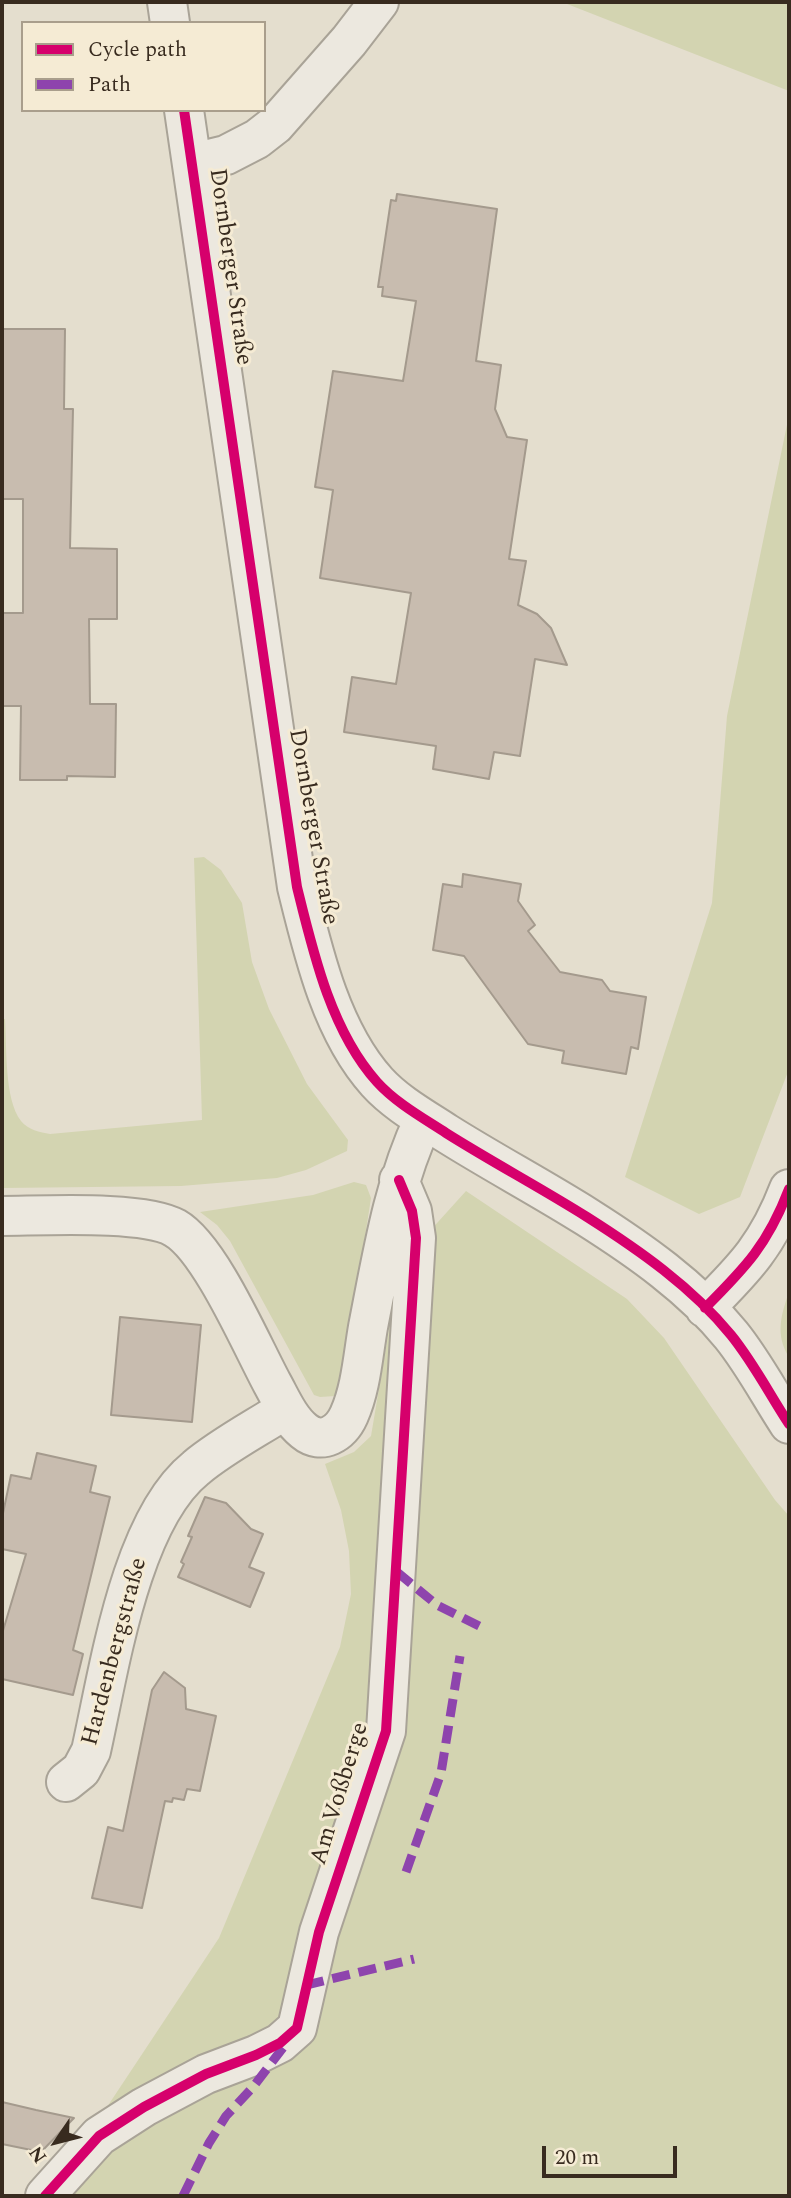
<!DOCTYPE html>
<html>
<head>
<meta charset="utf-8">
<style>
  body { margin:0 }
  #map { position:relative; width:791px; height:2198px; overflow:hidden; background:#e4dece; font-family:Spectral,serif }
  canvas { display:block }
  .frame { position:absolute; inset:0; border:4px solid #382b1f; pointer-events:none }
  .legend { position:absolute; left:21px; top:21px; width:245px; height:91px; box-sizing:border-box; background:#f5ebd4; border:2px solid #a99e8c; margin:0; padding:9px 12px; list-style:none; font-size:21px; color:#382b1f }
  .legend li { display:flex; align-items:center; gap:14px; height:35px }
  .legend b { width:35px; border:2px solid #a99e8c }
  .north { position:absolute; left:21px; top:2107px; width:70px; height:70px; -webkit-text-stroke:5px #f5ebd4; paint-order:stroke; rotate:235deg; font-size:19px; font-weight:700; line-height:28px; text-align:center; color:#382b1f }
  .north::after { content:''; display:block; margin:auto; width:24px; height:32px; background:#382b1f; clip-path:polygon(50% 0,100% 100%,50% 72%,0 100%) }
  .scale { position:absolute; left:542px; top:2146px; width:135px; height:32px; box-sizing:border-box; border:4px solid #382b1f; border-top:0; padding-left:9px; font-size:21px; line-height:24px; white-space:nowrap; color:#382b1f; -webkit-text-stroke:5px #f5ebd4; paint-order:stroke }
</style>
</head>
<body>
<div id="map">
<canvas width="791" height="2198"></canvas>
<div class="frame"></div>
<ul class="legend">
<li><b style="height:9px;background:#d6006c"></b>Cycle path</li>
<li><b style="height:9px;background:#8e44ad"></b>Path</li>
</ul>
<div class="north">N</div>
<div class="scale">20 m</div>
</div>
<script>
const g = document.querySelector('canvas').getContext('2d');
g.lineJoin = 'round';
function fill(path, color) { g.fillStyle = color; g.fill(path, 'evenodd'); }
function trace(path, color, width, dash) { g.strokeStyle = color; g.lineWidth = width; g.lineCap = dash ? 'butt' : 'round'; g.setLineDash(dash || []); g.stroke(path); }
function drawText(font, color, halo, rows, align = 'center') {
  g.font = font + ' Spectral,serif'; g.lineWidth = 6; g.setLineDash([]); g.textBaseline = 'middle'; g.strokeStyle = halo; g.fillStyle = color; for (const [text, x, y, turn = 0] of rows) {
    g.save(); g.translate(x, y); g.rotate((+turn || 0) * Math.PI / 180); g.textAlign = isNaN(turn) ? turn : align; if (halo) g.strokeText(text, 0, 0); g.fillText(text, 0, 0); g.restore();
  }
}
const green = new Path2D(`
  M 562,2 L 789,2 L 789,91 Z
  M 789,415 L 789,1069 L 740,1197 L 699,1214 L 625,1177 L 712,903 L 727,716 Z
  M 204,857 L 221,870 L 242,903 L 252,962 L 269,1009 L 307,1084 L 348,1140 L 347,1151 L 306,1170 L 277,1178 L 181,1186 L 2,1188 L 2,1019 L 5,1019 C 7,1047 4,1099 21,1121 C 28,1130 40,1132 50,1134 L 202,1120 L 194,858 Z
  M 354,1182 L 366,1185 L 371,1198 L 342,1387 L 335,1396 L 320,1397 L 314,1395 L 230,1241 L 217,1225 L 200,1212 L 313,1195 Z
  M 466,1191 L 627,1299 L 664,1338 L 775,1500 L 789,1516 L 789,2196 L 50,2196 L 54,2187 L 219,1938 L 340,1647 L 351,1594 L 349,1551 L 341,1510 L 325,1464 L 354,1452 L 371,1436 L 400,1264 Z
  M 789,1292 L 789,1357 C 775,1335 781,1315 789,1292 Z`);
const building = new Path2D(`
  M 397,194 L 497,209 L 476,361 L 501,365 L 495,409 L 507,437 L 527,440 L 509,559 L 526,561 L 518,605 L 537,614 L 551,628 L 567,665 L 535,659 L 520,756 L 494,752 L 489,779 L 433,769 L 436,746 L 344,732 L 352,677 L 396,684 L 411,593 L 320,578 L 333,490 L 315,487 L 333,371 L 403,381 L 416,301 L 382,296 L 383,287 L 378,287 L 391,200 L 396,201 Z
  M 2,329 L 65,329 L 64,409 L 73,409 L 70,548 L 117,549 L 117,619 L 89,619 L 90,704 L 116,704 L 115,777 L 67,776 L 67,780 L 20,780 L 21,706 L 2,706 L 2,613 L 23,613 L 23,499 L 2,499 Z
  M 463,874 L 521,884 L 518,901 L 535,925 L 528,931 L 560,972 L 602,980 L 610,991 L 646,997 L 638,1049 L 631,1047 L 626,1074 L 562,1063 L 564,1051 L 528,1044 L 464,956 L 433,950 L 443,884 L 462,887 Z
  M 120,1317 L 201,1325 L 192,1422 L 111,1415 Z
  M 37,1453 L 96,1466 L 90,1492 L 110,1497 L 73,1650 L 83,1654 L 73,1695 L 2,1679 L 2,1634 L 26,1554 L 2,1549 L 2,1518 L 11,1475 L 31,1479 Z
  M 205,1497 L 226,1503 L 251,1529 L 263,1534 L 249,1567 L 264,1573 L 250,1607 L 178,1577 L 184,1564 L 181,1562 L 192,1537 L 188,1536 Z
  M 164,1672 L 185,1688 L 186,1709 L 216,1716 L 200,1791 L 187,1789 L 184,1800 L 173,1798 L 172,1802 L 165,1801 L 142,1908 L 92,1898 L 108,1827 L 123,1831 L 152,1690 Z
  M 2,2102 L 36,2110 L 74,2118 L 41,2152 L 2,2144 Z`);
const minor = new Path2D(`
  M 167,2 L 170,23
  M 184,110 L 297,887 C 313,952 331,1031 377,1082 C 396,1103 423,1118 446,1133 C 492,1162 541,1188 587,1217 C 639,1250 692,1287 731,1335 C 753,1362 770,1395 789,1424
  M 193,163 L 226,155 L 257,139 L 275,125 L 349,41 L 379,2
  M 2,1216 C 41,1216 144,1210 175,1228 C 210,1248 251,1344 272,1383 C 281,1399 289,1419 304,1431 C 322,1446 341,1433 349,1415 C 361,1388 363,1356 368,1327 C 382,1256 393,1184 424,1119
  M 705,1308 C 746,1267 768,1244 789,1189
  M 66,1782 L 81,1770 L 91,1751 C 109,1671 130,1521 196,1468 C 222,1446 257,1428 286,1409
  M 45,2196 L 99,2136 L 144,2107 L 206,2074 L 256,2055 L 280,2043 L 297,2028 L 319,1932 L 386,1731 L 416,1238 L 412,1211 L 399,1180`);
const quiet = new Path2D(`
  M 397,1572 L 437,1605 L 483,1628
  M 406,1872 L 441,1773 L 460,1656
  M 306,1985 L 414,1959
  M 183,2196 L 209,2143 L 226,2116 L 253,2087 L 285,2045`);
const cycleway = new Path2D(`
  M 184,110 L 297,887 C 313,952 331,1031 377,1082 C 396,1103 423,1118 446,1133 C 492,1162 541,1188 587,1217 C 639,1250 692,1287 731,1335 C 753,1362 770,1395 789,1424
  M 705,1308 C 746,1267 768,1244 789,1189
  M 45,2196 L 99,2136 L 144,2107 L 206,2074 L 256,2055 L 280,2043 L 297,2028 L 319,1932 L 386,1731 L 416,1238 L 412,1211 L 399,1180`);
const streetNames = [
  ["Dornberger Straße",229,267,82],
  ["Dornberger Straße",312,827,80],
  ["Hardenbergstraße",116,1652,-75],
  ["Am Voßberge",341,1794,-73]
];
fill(green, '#d3d4b1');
fill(building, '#c8bcaf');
trace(building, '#a49a8d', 2);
trace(minor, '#a9a397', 42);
trace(minor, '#ece8df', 38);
trace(quiet, '#8e44ad', 9, [18, 9]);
trace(cycleway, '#d6006c', 10);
drawText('24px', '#382b1f', '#f5ebd4', streetNames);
</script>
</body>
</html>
